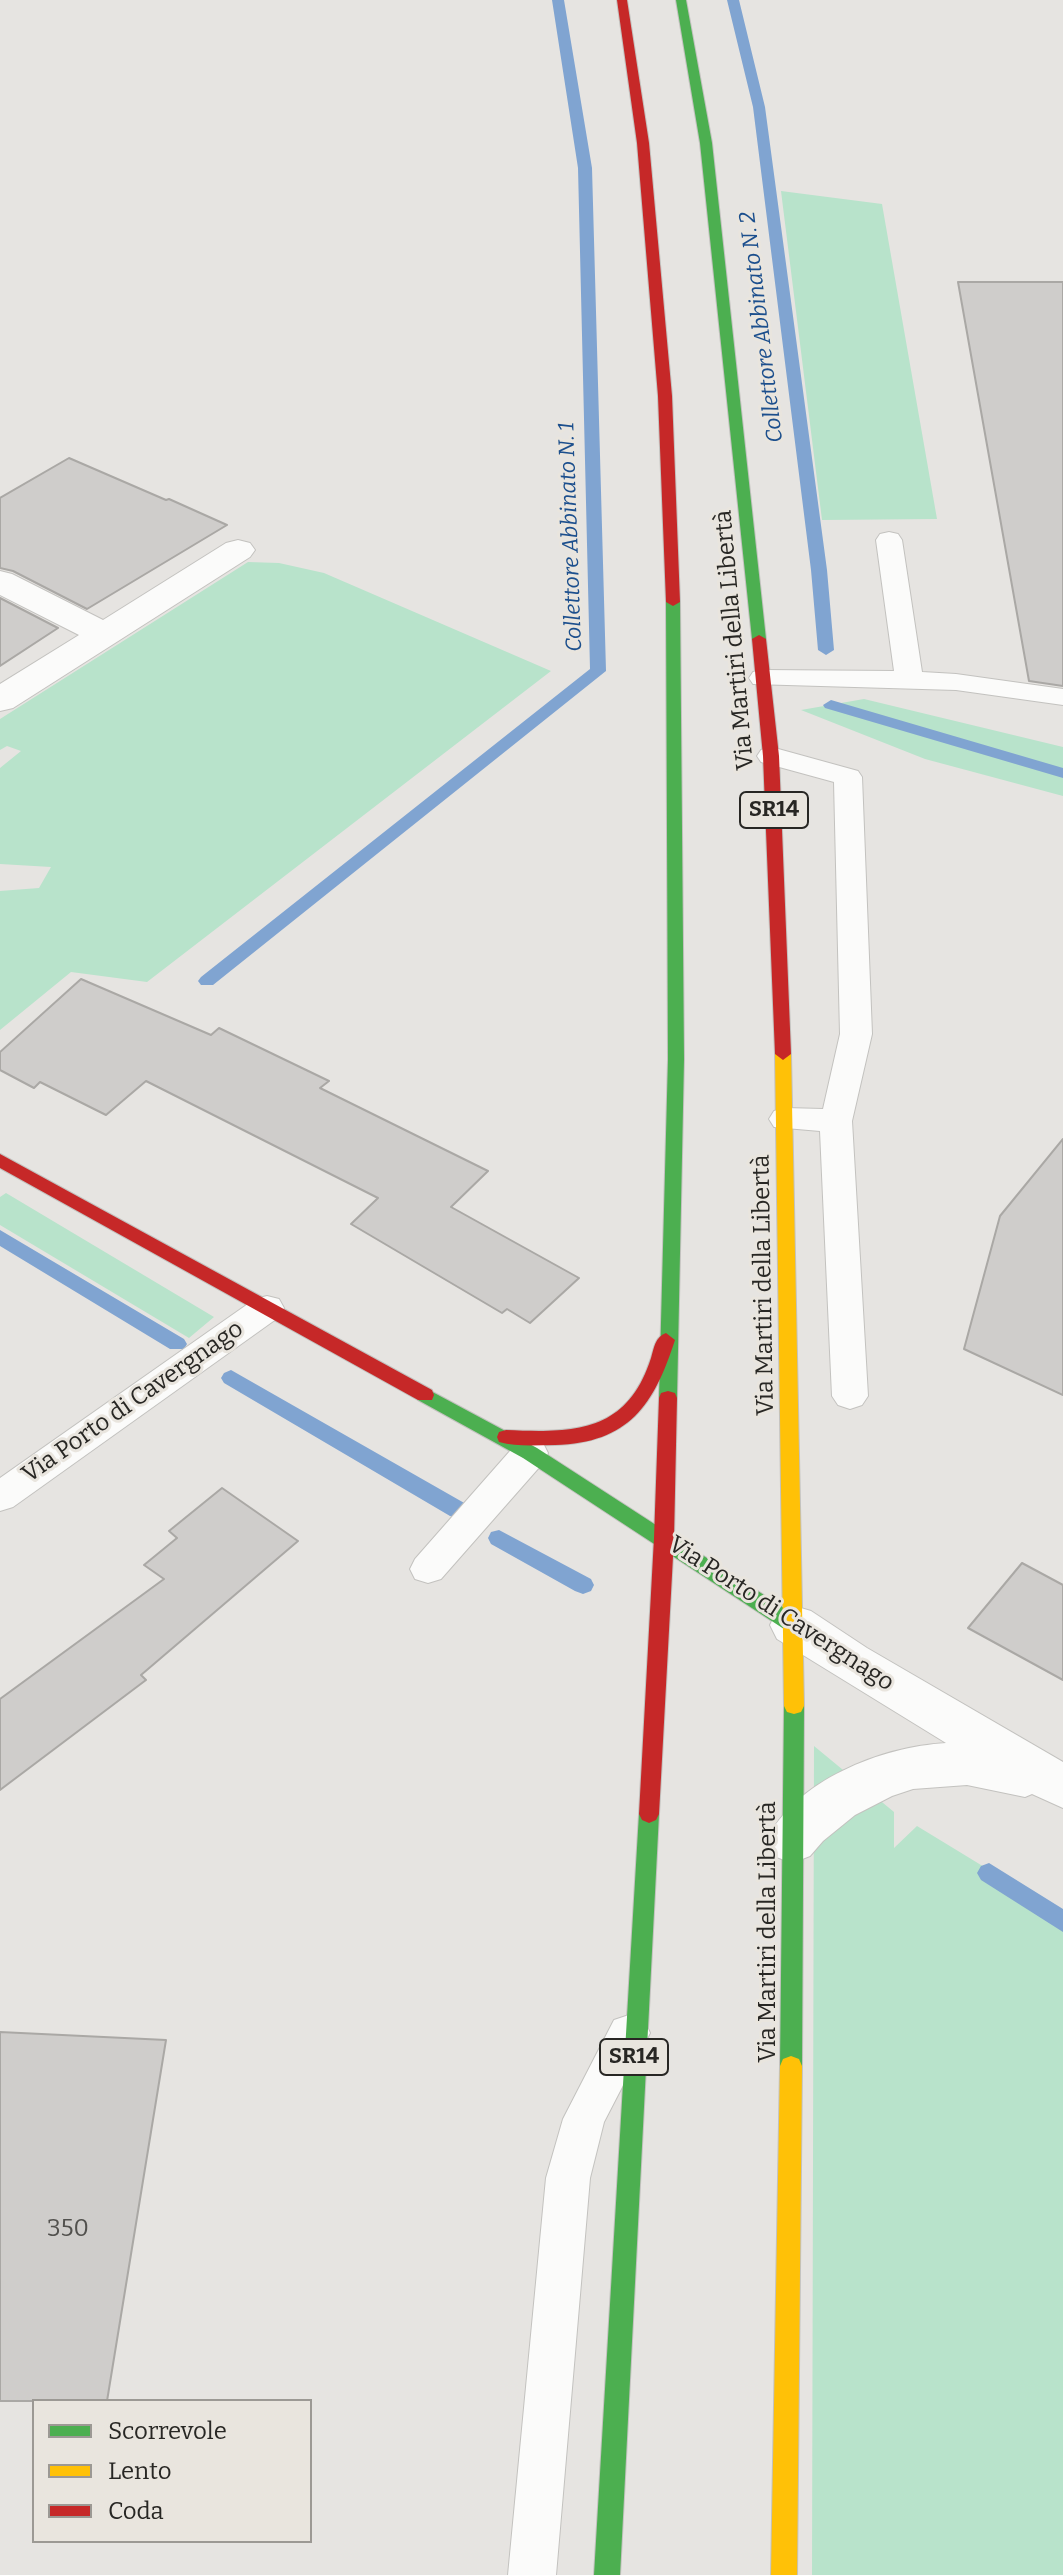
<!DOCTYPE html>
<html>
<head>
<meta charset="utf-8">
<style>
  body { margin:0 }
  #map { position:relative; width:1063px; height:2575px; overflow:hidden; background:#e6e4e1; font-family:Bitter,serif }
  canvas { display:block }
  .legend { position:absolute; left:32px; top:2399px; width:280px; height:144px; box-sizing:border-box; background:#e9e5de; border:2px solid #9c9994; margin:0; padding:10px 14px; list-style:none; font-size:24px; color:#282724 }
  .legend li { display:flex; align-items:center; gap:16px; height:40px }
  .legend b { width:40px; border:2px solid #9c9994 }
</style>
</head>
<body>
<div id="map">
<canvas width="1063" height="2575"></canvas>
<ul class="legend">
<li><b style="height:10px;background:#4caf50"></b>Scorrevole</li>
<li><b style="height:10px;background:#ffc107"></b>Lento</li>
<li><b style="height:10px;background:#c62828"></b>Coda</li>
</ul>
</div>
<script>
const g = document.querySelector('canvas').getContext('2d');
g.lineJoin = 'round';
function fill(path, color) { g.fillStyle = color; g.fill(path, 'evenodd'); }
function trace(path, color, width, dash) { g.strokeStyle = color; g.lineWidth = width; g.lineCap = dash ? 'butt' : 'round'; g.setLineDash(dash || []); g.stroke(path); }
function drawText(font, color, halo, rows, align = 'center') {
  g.font = font + ' Bitter,serif'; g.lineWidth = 6; g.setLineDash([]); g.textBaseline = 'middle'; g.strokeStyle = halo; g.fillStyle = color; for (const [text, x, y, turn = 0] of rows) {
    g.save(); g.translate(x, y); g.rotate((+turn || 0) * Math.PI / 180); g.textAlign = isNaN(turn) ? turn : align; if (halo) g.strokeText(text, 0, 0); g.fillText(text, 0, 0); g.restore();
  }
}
const green = new Path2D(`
  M 781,191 L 882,204 L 937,519 L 822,520 Z
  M 248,562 L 279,563 L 324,573 L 551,671 L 147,982 L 71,972 L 0,1030 L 0,891 L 39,888 L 51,867 L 0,864 L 0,768 L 21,751 L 7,746 L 0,750 L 0,719 Z
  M 864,699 L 1063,747 L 1063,796 L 925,759 L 801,710 Z
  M 6,1193 L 214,1317 L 189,1338 L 0,1225 L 0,1197 Z
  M 814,1746 L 894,1812 L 894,1848 L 917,1826 L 1063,1915 L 1063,2575 L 812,2575 Z`);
const stream = new Path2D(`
  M 552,0 L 564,0 L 592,168 L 606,671 L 213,985 L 201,985 L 198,981 L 201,977 L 590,669 L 578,168 Z
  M 727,0 L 739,0 L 765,107 L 827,570 L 834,650 L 826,655 L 818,650 L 811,570 L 753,107 Z
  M 831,700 L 1063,768 L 1063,778 L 825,708 L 823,705 Z
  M 0,1230 L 184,1339 L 187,1344 L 184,1349 L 170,1349 L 0,1246 Z
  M 231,1370 L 466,1504 L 469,1510 L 466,1516 L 458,1518 L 450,1516 L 224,1383 L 221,1378 L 224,1373 Z
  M 499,1530 L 591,1579 L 594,1585 L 591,1591 L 583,1594 L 575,1591 L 491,1544 L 488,1538 L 491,1532 Z
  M 989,1863 L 1063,1909 L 1063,1932 L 981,1880 L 977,1873 L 981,1866 Z`);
const building = new Path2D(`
  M 958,282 L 1063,282 L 1063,686 L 1029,681 Z
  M 69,458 L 166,500 L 169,499 L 227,525 L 87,609 L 13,571 L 0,568 L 0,498 Z
  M 0,598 L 58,628 L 0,666 Z
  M 81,979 L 211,1035 L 219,1028 L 329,1081 L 320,1088 L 488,1171 L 451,1207 L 579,1278 L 530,1323 L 507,1309 L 502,1313 L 351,1224 L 378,1198 L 146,1081 L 106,1115 L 40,1082 L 34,1088 L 0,1070 L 0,1052 Z
  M 1063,1139 L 1063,1395 L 964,1349 L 1000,1216 Z
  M 222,1488 L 298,1541 L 141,1675 L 146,1680 L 0,1790 L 0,1699 L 164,1579 L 144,1565 L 177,1538 L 169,1531 Z
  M 1022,1563 L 1063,1585 L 1063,1680 L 968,1628 Z
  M 0,2032 L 166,2040 L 107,2401 L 0,2401 Z`);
const lane = new Path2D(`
  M 889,532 L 898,534 L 902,540 L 922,672 L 956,674 L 1063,689 L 1063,705 L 956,690 L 753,684 L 749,678 L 753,672 L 763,670 L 894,671 L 876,540 L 880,534 Z
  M 771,747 L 858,771 L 862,777 L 872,1034 L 852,1121 L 868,1396 L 862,1405 L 850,1409 L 838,1405 L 832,1396 L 820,1131 L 774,1127 L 769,1119 L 774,1111 L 785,1108 L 823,1109 L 840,1034 L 834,782 L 761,762 L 757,756 L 761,750 Z
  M 267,1296 L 279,1299 L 284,1308 L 279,1317 L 13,1507 L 0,1511 L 0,1478 L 255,1299 Z
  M 530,1440 L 543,1443 L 548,1453 L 543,1463 L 441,1579 L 428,1583 L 415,1579 L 410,1569 L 415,1559 L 517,1443 Z
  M 629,2015 L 644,2020 L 650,2033 L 604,2122 L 590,2178 L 556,2575 L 508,2575 L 546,2178 L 563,2119 L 614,2020 Z`);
const street = new Path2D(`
  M 238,540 L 250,543 L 255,550 L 250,557 L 13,708 L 0,711 L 0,684 L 79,635 L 0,595 L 0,571 L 12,574 L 103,620 L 226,543 Z
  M 794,1606 L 811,1611 L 867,1648 L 1063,1762 L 1063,1808 L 1032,1794 L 1025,1797 L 967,1785 L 913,1789 L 892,1796 L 855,1815 L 823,1841 L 810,1856 L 792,1863 L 774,1856 L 766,1841 C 796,1780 881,1747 946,1743 L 777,1639 L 770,1625 L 777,1611 Z`);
const fast = new Path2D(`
  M 676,0 L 686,0 L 712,143 L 766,639 L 759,643 L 752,639 L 700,143 Z
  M 673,598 L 680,602 L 684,1059 L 677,1398 L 675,1403 L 661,1403 L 659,1398 L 668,1059 L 666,602 Z
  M 425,1388 L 537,1448 L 801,1619 L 804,1625 L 801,1631 L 794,1633 L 787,1631 L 523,1458 L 418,1400 L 416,1395 L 418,1390 Z
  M 794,1698 L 801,1700 L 804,1706 L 802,2066 L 799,2073 L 791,2076 L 783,2073 L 780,2066 L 784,1706 L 787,1700 Z
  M 649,1805 L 656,1808 L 659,1814 L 620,2575 L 594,2575 L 639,1814 L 642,1808 Z`);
const slow = new Path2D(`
  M 783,1048 L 791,1054 L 804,1706 L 801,1712 L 794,1714 L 787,1712 L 784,1706 L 775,1054 Z
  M 791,2056 L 799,2059 L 802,2066 L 797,2575 L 771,2575 L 780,2066 L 783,2059 Z`);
const jam = new Path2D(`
  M 617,0 L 627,0 L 649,143 L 672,396 L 680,602 L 673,606 L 666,602 L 658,396 L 637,143 Z
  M 759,635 L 766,639 L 779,756 L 791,1054 L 783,1060 L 775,1054 L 763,756 L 752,639 Z
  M 0,1154 L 432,1390 L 434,1395 L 432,1400 L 418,1400 L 0,1168 Z
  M 666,1333 L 675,1340 C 654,1405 629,1443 555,1445 C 537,1445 517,1447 499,1442 L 497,1437 L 499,1432 L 506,1430 C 574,1433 627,1433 651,1358 C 654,1348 655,1337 666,1333 Z
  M 668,1391 L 675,1393 L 677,1398 L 674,1538 L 659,1814 L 656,1820 L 649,1823 L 642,1820 L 639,1814 L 654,1538 L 659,1398 L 661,1393 Z`);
const farWaternames = [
  ["Collettore Abbinato N. 2",762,327,-97],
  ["Collettore Abbinato N. 1",571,537,-92]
];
const shields = [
  [774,810,68],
  [634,2057,68]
];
const shieldNames = [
  ["SR14",774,810],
  ["SR14",634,2057]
];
const streetNames = [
  ["Via Martiri della Libertà",735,640,-95],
  ["Via Martiri della Libertà",764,1285,-91],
  ["Via Porto di Cavergnago",133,1402,-35],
  ["Via Porto di Cavergnago",781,1614,33],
  ["Via Martiri della Libertà",768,1932,-90]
];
const nearNumbernames = [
  ["350",68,2229]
];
fill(green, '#b8e3cb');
fill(stream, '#80a4d1');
fill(building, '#cfcdcb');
trace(building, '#aaa8a5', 2);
trace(lane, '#c3c2bf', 2);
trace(street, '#c3c2bf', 2);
trace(fast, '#c3c2bf', 2);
trace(slow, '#c3c2bf', 2);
trace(jam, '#c3c2bf', 2);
fill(lane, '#fbfbfa');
fill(street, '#fbfbfa');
fill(fast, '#4caf50');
fill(slow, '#ffc107');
fill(jam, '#c62828');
drawText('italic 22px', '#1c4f8d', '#e9e5de', farWaternames);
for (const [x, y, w] of shields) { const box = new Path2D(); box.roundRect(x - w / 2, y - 18, w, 36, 6); g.fillStyle = '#e9e5de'; g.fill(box); trace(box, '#282724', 2); }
drawText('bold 22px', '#282724', null, shieldNames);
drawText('24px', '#282724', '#e9e5de', streetNames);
drawText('24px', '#52514e', null, nearNumbernames);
</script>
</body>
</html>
